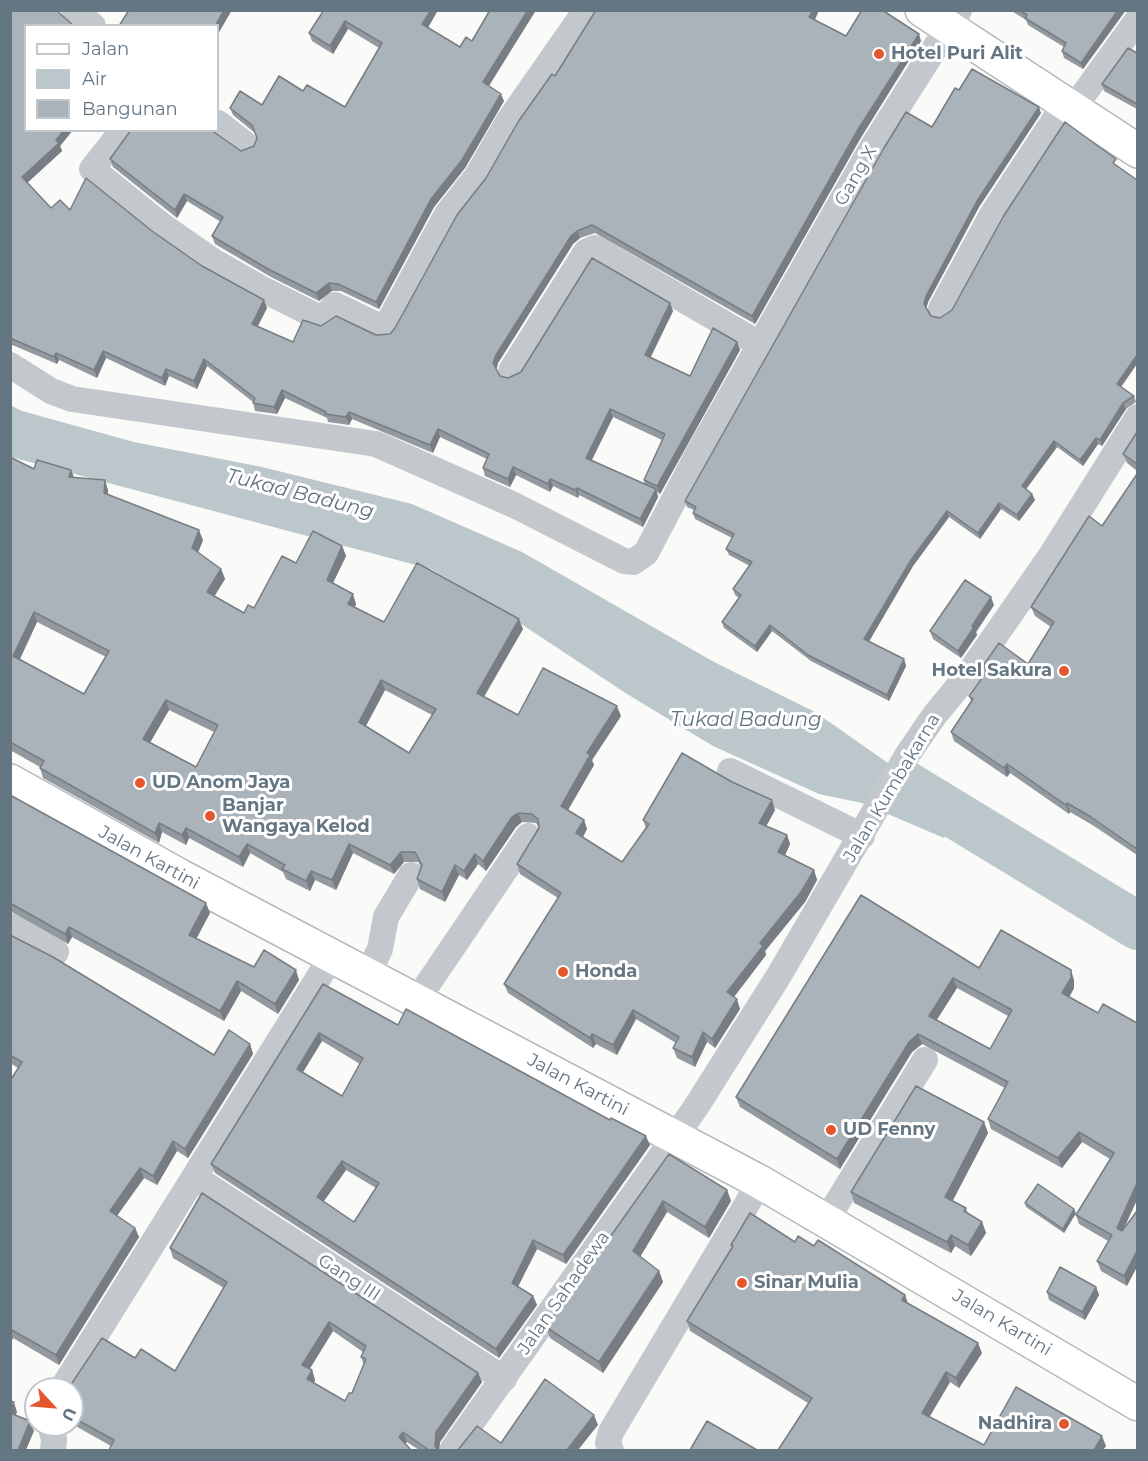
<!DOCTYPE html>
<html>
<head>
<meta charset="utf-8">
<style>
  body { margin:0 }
  #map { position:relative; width:1148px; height:1461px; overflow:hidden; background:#fafaf8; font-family:Montserrat,sans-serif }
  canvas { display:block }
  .frame { position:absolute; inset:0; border:12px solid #657683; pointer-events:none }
  .legend { position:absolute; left:24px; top:24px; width:195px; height:108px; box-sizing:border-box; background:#fff; border:2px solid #c1c8cd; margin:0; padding:8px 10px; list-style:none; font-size:18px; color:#657683 }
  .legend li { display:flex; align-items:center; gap:12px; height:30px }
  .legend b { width:30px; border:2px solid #c1c8cd }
  .north { position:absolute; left:24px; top:1377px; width:60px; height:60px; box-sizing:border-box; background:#fff; border:2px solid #c1c8cd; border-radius:50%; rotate:116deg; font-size:16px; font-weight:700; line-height:24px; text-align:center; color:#657683 }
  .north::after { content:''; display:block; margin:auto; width:21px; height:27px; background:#e4572e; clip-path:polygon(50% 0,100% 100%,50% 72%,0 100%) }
</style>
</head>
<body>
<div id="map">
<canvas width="1148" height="1461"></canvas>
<div class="frame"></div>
<ul class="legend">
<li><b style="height:8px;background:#fff"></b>Jalan</li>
<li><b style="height:16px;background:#bbc7cb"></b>Air</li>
<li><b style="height:16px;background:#aab3b9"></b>Bangunan</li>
</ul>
<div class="north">U</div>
</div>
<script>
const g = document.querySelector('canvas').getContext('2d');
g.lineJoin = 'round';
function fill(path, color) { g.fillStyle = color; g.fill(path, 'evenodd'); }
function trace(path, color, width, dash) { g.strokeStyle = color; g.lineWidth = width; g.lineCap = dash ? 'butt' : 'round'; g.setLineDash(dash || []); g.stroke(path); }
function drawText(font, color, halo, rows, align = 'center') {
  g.font = font + ' Montserrat,sans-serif'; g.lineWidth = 6; g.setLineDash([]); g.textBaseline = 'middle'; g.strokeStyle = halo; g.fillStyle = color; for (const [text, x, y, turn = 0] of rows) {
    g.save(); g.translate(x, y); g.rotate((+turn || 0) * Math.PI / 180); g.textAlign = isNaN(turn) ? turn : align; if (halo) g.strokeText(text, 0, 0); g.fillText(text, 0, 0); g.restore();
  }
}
const water = new Path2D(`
  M 10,405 L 22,411 L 134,442 L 262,467 L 412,504 L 522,552 L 714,662 L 815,712 L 888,763 L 967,806 L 944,838 L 862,803 L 819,794 L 713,746 L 627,694 L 491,604 L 431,569 L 11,457 Z`);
const river = new Path2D(`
  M 903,783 L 1138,926`);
const minor = new Path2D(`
  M 74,10 L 93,26
  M 1073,109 L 1138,19
  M 218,123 L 245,144
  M 123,130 L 92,169 L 164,227 L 213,261 L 264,290 L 322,319 L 335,305 L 385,329 L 447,214 L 477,176 L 508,122 L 586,10
  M 941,309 L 992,215 L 1065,104
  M 10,365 L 51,391 L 72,399 L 376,444 L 514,505 L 624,561 L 633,562 L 646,553 L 699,452 L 873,146 L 959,10
  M 511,371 L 586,252 L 595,248 L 761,345
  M 730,771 L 862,836
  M 10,926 L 56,952
  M 368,974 L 380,949 L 386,917 L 411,875
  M 417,1000 L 528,836
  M 194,1177 L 504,1379
  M 827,1219 L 925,1060
  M 62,1389 L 332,956
  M 50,1425 L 54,1439 L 53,1450
  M 452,1450 L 696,1107 L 778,977 L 908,754 L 934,716 L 970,672 L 1052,554 L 1138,417
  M 611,1450 L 608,1443 L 611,1432 L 760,1182`);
const major = new Path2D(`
  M 10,781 L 180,876 L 760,1182 L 1138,1404`);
const highway = new Path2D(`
  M 922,10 L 1138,151`);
const wall = new Path2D(`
  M 10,10 L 26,130 L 73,130 L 60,146 L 62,151 L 27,183 L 51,208 L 70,210 L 152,231 L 202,266 L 267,308 L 258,326 L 293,342 L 321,326 L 376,335 L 390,334 L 395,328 L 486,178 L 555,76 L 819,10 L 815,20 L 846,36 L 921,41 L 860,139 L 755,324 L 595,233 L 580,238 L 573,244 L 498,363 L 496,369 L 500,376 L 508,378 L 670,303 L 673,311 L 651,357 L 690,376 L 737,342 L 740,350 L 660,494 L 657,492 L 658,497 L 643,527 L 579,495 L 578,498 L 553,486 L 550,492 L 516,475 L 510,487 L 485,476 L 483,468 L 487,459 L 440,437 L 433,453 L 352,419 L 349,425 L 328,422 L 327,418 L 285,398 L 277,414 L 255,411 L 253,402 L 207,366 L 197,389 L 169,376 L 165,386 L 106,358 L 97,378 L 59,360 L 57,364 L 10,344 ZM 613,417 L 662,440 L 644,480 L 645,485 L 592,460 Z
  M 324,10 L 438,10 L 428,28 L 460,47 L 472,41 L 490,10 L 536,10 L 489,86 L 504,101 L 465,168 L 434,207 L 379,309 L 341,291 L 332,291 L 319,301 L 271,277 L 215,244 L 212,236 L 221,222 L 187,201 L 177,218 L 113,167 L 110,159 L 241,151 L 254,146 L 257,138 L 255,133 L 233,115 L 230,108 L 262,105 L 303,91 L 345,107 L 379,48 L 348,29 L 333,54 L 312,41 L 309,33 Z
  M 1010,10 L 1126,10 L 1083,69 L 1064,58 L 1062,51 L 1064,47 L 1028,25 L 1026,20 Z
  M 1137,53 L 1137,109 L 1104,91 L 1102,84 Z
  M 959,90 L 1041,113 L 979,207 L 928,302 L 926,308 L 931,316 L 940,318 L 952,310 L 1118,165 L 1121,387 L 1134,396 L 1136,402 L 1126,409 L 1102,446 L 1098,444 L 1083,466 L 1057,447 L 1026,489 L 1032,494 L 1035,500 L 1019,521 L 1001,509 L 980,539 L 949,517 L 913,566 L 869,641 L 904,659 L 906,666 L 889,701 L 811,661 L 772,631 L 757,652 L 724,628 L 722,622 L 739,598 L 735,595 L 733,589 L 750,566 L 729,555 L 726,549 L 732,538 L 695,519 L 693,513 L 694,510 L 687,507 L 685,501 L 932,127 Z
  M 1137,432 L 1137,471 L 1127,463 L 1123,454 Z
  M 10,457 L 34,469 L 71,470 L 74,478 L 108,490 L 108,495 L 203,540 L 198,552 L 221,569 L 225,579 L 214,596 L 244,613 L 254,608 L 296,563 L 342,546 L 346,556 L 333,583 L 356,604 L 355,607 L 384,622 L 523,629 L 484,697 L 518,715 L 621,716 L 592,760 L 594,765 L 568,810 L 584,820 L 587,829 L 583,837 L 622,862 L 646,828 L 643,820 L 775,810 L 766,826 L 787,835 L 790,844 L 785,855 L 814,870 L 817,880 L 805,902 L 765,951 L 766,955 L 734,997 L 740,1009 L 715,1048 L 707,1042 L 695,1067 L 677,1058 L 673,1048 L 676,1043 L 636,1019 L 617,1055 L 596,1044 L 593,1048 L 508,993 L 504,984 L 558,898 L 520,874 L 517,864 L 539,828 L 536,823 L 522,822 L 516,827 L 486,871 L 478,864 L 467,880 L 459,875 L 445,902 L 420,889 L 417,879 L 421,867 L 418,862 L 404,862 L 394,874 L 353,853 L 336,890 L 315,880 L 310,891 L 286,879 L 283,872 L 250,853 L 243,867 L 189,838 L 186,845 L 162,832 L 159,843 L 43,778 L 40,768 L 40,767 L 10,750 ZM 37,622 L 106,657 L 84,694 L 20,659 ZM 385,690 L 432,715 L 409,753 L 366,726 ZM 169,710 L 214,732 L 196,767 L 150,742 Z
  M 1137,474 L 1137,855 L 1094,826 L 1070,812 L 1069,814 L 1010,773 L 1007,777 L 954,741 L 951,732 L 971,701 L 969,696 L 985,673 L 983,666 L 1028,664 L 1051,627 L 1035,616 L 1031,607 L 1102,526 Z
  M 994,605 L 976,632 L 977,635 L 961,658 L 933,639 L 930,631 Z
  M 10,795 L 210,913 L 196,939 L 254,967 L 299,980 L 278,1014 L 241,991 L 224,1021 L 72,937 L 68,944 L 10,911 Z
  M 861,895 L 979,968 L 1074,980 L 1074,988 L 1069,997 L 1098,1013 L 1125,1226 L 1127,1286 L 1101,1271 L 1097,1261 L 1108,1241 L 1079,1224 L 1076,1215 L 1110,1159 L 1082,1142 L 1062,1168 L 991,1129 L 988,1119 L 1005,1088 L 922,1044 L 912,1052 L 840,1169 L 740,1107 L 736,1097 ZM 957,988 L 1008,1016 L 990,1049 L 936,1020 Z
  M 10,935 L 214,1055 L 250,1044 L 253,1054 L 188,1158 L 177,1151 L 157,1185 L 144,1178 L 117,1216 L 135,1228 L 139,1237 L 59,1365 L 13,1338 L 10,1344 L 10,1081 L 18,1068 L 10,1063 Z
  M 323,984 L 398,1025 L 650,1145 L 566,1264 L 537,1249 L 518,1287 L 533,1296 L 537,1305 L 499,1358 L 215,1173 L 211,1164 ZM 322,1041 L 360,1064 L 342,1096 L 303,1072 ZM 346,1170 L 376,1188 L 354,1222 L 324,1201 Z
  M 984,1122 L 988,1133 L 952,1201 L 966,1208 L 968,1214 L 982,1222 L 986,1233 L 971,1256 L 955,1246 L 951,1253 L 854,1203 L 851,1192 Z
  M 669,1154 L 727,1190 L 731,1201 L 709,1238 L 667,1212 L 640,1257 L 659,1271 L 663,1282 L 603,1373 L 550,1338 L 546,1327 Z
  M 1025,1203 L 1076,1213 L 1064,1233 L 1026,1207 Z
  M 795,1242 L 814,1246 L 905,1295 L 908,1303 L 982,1353 L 959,1388 L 950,1382 L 929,1417 L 984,1445 L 1106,1446 L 1103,1450 L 778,1450 L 808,1403 L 690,1331 L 687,1321 L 732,1248 L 731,1245 Z
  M 170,1248 L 478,1373 L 482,1382 L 440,1442 L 439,1450 L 419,1450 L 407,1442 L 405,1444 L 111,1446 L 72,1424 L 72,1389 L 135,1358 L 175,1371 L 224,1288 L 173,1258 ZM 333,1331 L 363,1352 L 361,1357 L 364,1365 L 352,1393 L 345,1401 L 314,1383 L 315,1380 L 312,1370 L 309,1369 Z
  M 1096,1287 L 1099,1295 L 1085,1320 L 1049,1300 L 1047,1292 Z`);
const shadedWall = new Path2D(`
  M 224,10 L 232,10 L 218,34 L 218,26 L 215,26 Z
  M 431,10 L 438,10 L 425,32 L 422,24 Z
  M 528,10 L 536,10 L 486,90 L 483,82 Z
  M 813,10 L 819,10 L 812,25 L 809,17 Z
  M 1118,10 L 1126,10 L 1083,69 L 1081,63 Z
  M 345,21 L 348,29 L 333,54 L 330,46 Z
  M 919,34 L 921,41 L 860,139 L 755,324 L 752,316 L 857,131 Z
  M 501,94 L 504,101 L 465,168 L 434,207 L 379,309 L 376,302 L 431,199 Z
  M 1039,107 L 1041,113 L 979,207 L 928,302 L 926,310 L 924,304 L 926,296 L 977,201 Z
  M 64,130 L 73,130 L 60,146 L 62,151 L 25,185 L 22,177 Z
  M 184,194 L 187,201 L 177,218 L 175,210 Z
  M 577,231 L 580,238 L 573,244 L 498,363 L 496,371 L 493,363 L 496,355 L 571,236 Z
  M 329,283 L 332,291 L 319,301 L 316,293 Z
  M 264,300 L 267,308 L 255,331 L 252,324 Z
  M 670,303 L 673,311 L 648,362 L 645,355 Z
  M 737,342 L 740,350 L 660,494 L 657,486 Z
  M 103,351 L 106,358 L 97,378 L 94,370 Z
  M 56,353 L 59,360 L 57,364 L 54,357 Z
  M 1137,355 L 1137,364 L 1119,390 L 1117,384 Z
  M 204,359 L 207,366 L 197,389 L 194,381 Z
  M 166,369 L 169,376 L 165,386 L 162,378 Z
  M 282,390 L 285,398 L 277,414 L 274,407 Z
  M 1123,403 L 1126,409 L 1102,446 L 1100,440 Z
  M 610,409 L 613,417 L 589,465 L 586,458 Z
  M 349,412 L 352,419 L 349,425 L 346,417 Z
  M 438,429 L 440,437 L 433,453 L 430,445 Z
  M 1096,438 L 1098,444 L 1083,466 L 1080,460 Z
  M 1054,441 L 1057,447 L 1024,492 L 1022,486 Z
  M 513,467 L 516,475 L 510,487 L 508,479 Z
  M 71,470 L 75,480 L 69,477 Z
  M 550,479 L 553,486 L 550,492 L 548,484 Z
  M 105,480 L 108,490 L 107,503 L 104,493 Z
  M 577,488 L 579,495 L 578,498 L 575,490 Z
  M 656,489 L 658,497 L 643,527 L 640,519 Z
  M 1032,494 L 1035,500 L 1019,521 L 1017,515 Z
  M 999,503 L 1001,509 L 980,539 L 978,533 Z
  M 947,511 L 949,517 L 913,566 L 867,645 L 864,639 L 911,560 Z
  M 199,530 L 203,540 L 196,558 L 192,548 Z
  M 342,546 L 346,556 L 330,589 L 327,580 Z
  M 221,569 L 225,579 L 211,602 L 207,592 Z
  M 353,594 L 356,604 L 351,613 L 348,604 Z
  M 991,597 L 994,605 L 976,632 L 977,635 L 961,658 L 958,651 L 972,626 Z
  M 34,612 L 37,622 L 17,665 L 13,656 Z
  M 519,619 L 523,629 L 480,703 L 477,693 Z
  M 770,625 L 772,631 L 757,652 L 755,646 Z
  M 904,659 L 906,666 L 889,701 L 887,695 Z
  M 381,680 L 385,690 L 363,731 L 359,722 Z
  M 166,700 L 169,710 L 147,748 L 143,739 Z
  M 617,706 L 621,716 L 592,760 L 594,765 L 565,815 L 561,806 L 587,753 Z
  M 1007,764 L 1010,773 L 1007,777 L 1004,768 Z
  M 772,800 L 775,810 L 763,832 L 759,823 Z
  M 1067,803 L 1070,812 L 1069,814 L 1066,805 Z
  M 518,813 L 522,822 L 516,827 L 486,871 L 483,861 L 512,817 Z
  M 584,820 L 587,829 L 580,842 L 576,833 Z
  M 159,823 L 162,832 L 159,843 L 155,833 Z
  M 186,828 L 189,838 L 186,845 L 182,835 Z
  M 787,835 L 790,844 L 782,862 L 778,852 Z
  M 247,844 L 250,853 L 243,867 L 239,857 Z
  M 349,844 L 353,853 L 336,890 L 332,880 Z
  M 401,852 L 404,862 L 394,874 L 390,865 Z
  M 475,854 L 478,864 L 467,880 L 464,871 Z
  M 455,865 L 459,875 L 445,902 L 442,892 Z
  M 814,870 L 817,880 L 805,902 L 765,951 L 766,955 L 730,1002 L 727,992 L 760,943 Z
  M 311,871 L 315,880 L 310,891 L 306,881 Z
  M 206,903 L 210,913 L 193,945 L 189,935 Z
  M 69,927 L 72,937 L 68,944 L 65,934 Z
  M 296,970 L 299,980 L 278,1014 L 275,1004 Z
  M 1071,970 L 1074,980 L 1074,988 L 1066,1003 L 1062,993 Z
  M 953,978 L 957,988 L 933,1026 L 929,1016 Z
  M 237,981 L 241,991 L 224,1021 L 220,1011 Z
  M 737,999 L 740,1009 L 715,1048 L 712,1039 Z
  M 633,1010 L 636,1019 L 617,1055 L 613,1045 Z
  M 703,1032 L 707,1042 L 695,1067 L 692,1057 Z
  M 319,1033 L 322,1041 L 300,1077 L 297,1069 Z
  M 592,1034 L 596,1044 L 593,1048 L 590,1038 Z
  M 918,1034 L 922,1044 L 912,1052 L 840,1169 L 837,1159 L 909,1042 Z
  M 250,1044 L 253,1054 L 188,1158 L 185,1149 Z
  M 984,1122 L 988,1133 L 949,1208 L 945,1197 Z
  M 1079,1132 L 1082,1142 L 1062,1168 L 1058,1158 Z
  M 646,1136 L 650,1145 L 566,1264 L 563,1255 Z
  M 173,1141 L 177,1151 L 157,1185 L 153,1176 Z
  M 342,1161 L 346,1170 L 321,1205 L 317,1197 Z
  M 140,1168 L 144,1178 L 113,1221 L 110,1211 Z
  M 1137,1183 L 1137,1200 L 1120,1237 L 1117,1228 Z
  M 727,1190 L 731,1201 L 709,1238 L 705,1227 Z
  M 663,1201 L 667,1212 L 637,1262 L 633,1251 Z
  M 1074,1209 L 1076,1213 L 1064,1233 L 1063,1229 Z
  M 982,1222 L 986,1233 L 971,1256 L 968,1245 Z
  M 135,1228 L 139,1237 L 59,1365 L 56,1355 Z
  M 951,1235 L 955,1246 L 951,1253 L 947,1242 Z
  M 533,1240 L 537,1249 L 515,1292 L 512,1283 Z
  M 1137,1251 L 1137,1267 L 1127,1286 L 1124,1276 Z
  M 659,1271 L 663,1282 L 603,1373 L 599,1362 Z
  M 1096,1287 L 1099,1295 L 1085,1320 L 1082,1312 Z
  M 905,1295 L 908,1305 L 902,1300 Z
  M 533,1296 L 537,1305 L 499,1358 L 496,1349 Z
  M 329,1322 L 333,1331 L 306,1375 L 302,1365 Z
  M 10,1330 L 13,1338 L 10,1344 Z
  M 978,1343 L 982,1353 L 959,1388 L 956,1378 Z
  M 312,1370 L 315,1380 L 311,1388 L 307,1379 Z
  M 946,1372 L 950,1382 L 926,1423 L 922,1413 Z
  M 478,1373 L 482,1382 L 440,1442 L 439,1450 L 435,1446 L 436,1432 Z
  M 14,1402 L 17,1412 L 13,1422 L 10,1415 L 10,1410 Z
  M 594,1415 L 598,1425 L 578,1450 L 567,1450 Z
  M 30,1421 L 34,1431 L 26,1450 L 18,1450 Z
  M 403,1432 L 407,1442 L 402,1447 L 399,1437 Z
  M 1102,1436 L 1106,1446 L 1103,1450 L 1094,1450 Z`);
const building = new Path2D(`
  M 10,10 L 56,10 L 74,26 L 26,26 L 26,130 L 64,130 L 56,140 L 59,143 L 22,177 L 51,208 L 60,200 L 70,210 L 86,178 L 152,231 L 202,266 L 264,300 L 252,324 L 293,342 L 303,320 L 321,326 L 336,316 L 376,335 L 390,334 L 395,328 L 457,215 L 486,178 L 518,122 L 552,74 L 555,76 L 596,10 L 813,10 L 809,17 L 846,36 L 862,10 L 882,10 L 919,34 L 857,131 L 752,316 L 592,225 L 577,231 L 571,236 L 496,355 L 493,363 L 500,376 L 508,378 L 521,372 L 592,258 L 670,303 L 645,355 L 690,376 L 713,328 L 737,342 L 657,486 L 644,480 L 665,434 L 610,409 L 586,458 L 656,489 L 640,519 L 577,488 L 575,490 L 550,479 L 548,484 L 513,467 L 508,479 L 483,468 L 489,454 L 438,429 L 430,445 L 349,412 L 346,417 L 325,414 L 326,412 L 282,390 L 274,407 L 253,403 L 255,398 L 204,359 L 194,381 L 166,369 L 162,378 L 103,351 L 94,370 L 56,353 L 54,357 L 10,338 Z
  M 129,10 L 224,10 L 215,26 L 119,26 Z
  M 324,10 L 431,10 L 422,24 L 460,47 L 466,37 L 472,41 L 490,10 L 528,10 L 483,82 L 501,94 L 462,160 L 431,199 L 376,302 L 338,284 L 329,283 L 316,293 L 268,269 L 212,236 L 223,217 L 184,194 L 175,210 L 110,159 L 131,130 L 211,130 L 241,151 L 254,146 L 257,138 L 252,125 L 230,108 L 240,91 L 262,105 L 279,76 L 303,91 L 307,85 L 345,107 L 382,43 L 345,21 L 330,46 L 309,33 Z
  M 1019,10 L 1118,10 L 1081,63 L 1062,51 L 1066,43 L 1025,18 L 1027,15 Z
  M 1128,48 L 1137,53 L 1137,104 L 1102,84 Z
  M 972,69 L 1039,107 L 977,201 L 926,296 L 924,304 L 931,316 L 940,318 L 952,310 L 1003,217 L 1065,122 L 1116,159 L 1113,163 L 1137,180 L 1137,355 L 1117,384 L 1134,396 L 1123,403 L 1100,440 L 1096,438 L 1080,460 L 1054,441 L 1022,486 L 1032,494 L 1017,515 L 999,503 L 978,533 L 947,511 L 911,560 L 864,639 L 904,659 L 887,695 L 808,655 L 770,625 L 755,646 L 722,622 L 741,595 L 733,589 L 752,562 L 726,549 L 734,534 L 693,513 L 696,507 L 685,501 L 884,148 L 906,112 L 932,127 L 955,88 L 959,90 Z
  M 1137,432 L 1137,464 L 1123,454 Z
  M 10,457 L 34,469 L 37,460 L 71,470 L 69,477 L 105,480 L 104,493 L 199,530 L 192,548 L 221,569 L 207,592 L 244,613 L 248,605 L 254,608 L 282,556 L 296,563 L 313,531 L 342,546 L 327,580 L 353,594 L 348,604 L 384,622 L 417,563 L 519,619 L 477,693 L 518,715 L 543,668 L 617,706 L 587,753 L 590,755 L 561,806 L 584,820 L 576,833 L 622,862 L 649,824 L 643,820 L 682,753 L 732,782 L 772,800 L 759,823 L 787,835 L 778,852 L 814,870 L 801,892 L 760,943 L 763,946 L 727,992 L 737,999 L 712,1039 L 703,1032 L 692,1057 L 673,1048 L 679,1037 L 633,1010 L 613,1045 L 592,1034 L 590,1038 L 504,984 L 561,893 L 517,864 L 539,828 L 538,819 L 532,814 L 518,813 L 512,817 L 483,861 L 475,854 L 464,871 L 455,865 L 442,892 L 417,879 L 422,865 L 415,852 L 401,852 L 390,865 L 349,844 L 332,880 L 311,871 L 306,881 L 282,869 L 285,865 L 247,844 L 239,857 L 186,828 L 182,835 L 159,823 L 155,833 L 40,768 L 44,761 L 10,742 ZM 34,612 L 109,651 L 84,694 L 13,656 ZM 381,680 L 436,709 L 409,753 L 359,722 ZM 166,700 L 218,725 L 196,767 L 143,739 Z
  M 1137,474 L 1137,849 L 1091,817 L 1067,803 L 1066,805 L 1007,764 L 1004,768 L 951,732 L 973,699 L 969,696 L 988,670 L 983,666 L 999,643 L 1028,664 L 1054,622 L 1031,607 L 1089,516 L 1102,526 Z
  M 965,580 L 991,597 L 972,626 L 974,627 L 958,651 L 930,631 Z
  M 10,795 L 206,903 L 189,935 L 254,967 L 264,950 L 296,970 L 275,1004 L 237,981 L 220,1011 L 69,927 L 65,934 L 10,903 Z
  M 861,895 L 979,968 L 1001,930 L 1071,970 L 1071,978 L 1062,993 L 1098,1013 L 1103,1004 L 1137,1023 L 1137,1183 L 1117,1228 L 1122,1231 L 1137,1211 L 1137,1251 L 1124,1276 L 1097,1261 L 1112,1235 L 1076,1215 L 1114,1153 L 1079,1132 L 1058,1158 L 988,1119 L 1008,1082 L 918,1034 L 909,1042 L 837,1159 L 736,1097 ZM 953,978 L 1012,1010 L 990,1049 L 929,1016 Z
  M 10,935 L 53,957 L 214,1055 L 229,1030 L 250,1044 L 185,1149 L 173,1141 L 153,1176 L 140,1168 L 110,1211 L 135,1228 L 56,1355 L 10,1329 L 10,1081 L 22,1062 L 10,1055 Z
  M 323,984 L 398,1025 L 406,1009 L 610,1120 L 611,1118 L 646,1136 L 563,1255 L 533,1240 L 512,1283 L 533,1296 L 496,1349 L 211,1164 ZM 319,1033 L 363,1058 L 342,1096 L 297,1069 ZM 342,1161 L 379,1183 L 354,1222 L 317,1197 Z
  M 916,1086 L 984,1122 L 945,1197 L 966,1208 L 964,1211 L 982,1222 L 968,1245 L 951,1235 L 947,1242 L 851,1192 Z
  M 669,1154 L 727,1190 L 705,1227 L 663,1201 L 633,1251 L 659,1271 L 599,1362 L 546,1327 Z
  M 1038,1184 L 1074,1209 L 1063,1229 L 1025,1203 Z
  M 202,1193 L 478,1373 L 436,1432 L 435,1446 L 438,1450 L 429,1450 L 403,1432 L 399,1437 L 411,1450 L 109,1450 L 114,1440 L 72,1417 L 72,1389 L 68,1389 L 102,1338 L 135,1358 L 141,1349 L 175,1371 L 227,1282 L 170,1248 ZM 329,1322 L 366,1346 L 361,1357 L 366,1359 L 352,1393 L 349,1393 L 345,1401 L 307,1379 L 312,1370 L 302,1365 Z
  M 750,1213 L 795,1242 L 798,1236 L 814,1246 L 818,1240 L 905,1295 L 902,1300 L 978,1343 L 956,1378 L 946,1372 L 922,1413 L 984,1445 L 1016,1387 L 1102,1436 L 1094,1450 L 778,1450 L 812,1398 L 687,1321 L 733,1246 L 731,1245 Z
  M 1060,1267 L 1096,1287 L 1082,1312 L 1047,1292 Z
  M 545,1379 L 594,1415 L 567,1450 L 458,1450 L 477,1426 L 501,1443 Z
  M 10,1401 L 14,1402 L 10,1410 Z
  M 10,1413 L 30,1421 L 18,1450 L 10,1450 Z
  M 707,1421 L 757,1450 L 690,1450 Z`);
const markers = [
  [879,54,6,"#e4572e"],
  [1064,671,6,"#e4572e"],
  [140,783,6,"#e4572e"],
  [210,816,6,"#e4572e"],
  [563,972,6,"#e4572e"],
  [831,1130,6,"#e4572e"],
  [742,1283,6,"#e4572e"],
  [1064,1424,6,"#e4572e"]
];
const poiNames = [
  ["Hotel Puri Alit",891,54],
  ["Hotel Sakura",1052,671,"right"],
  ["UD Anom Jaya",152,783],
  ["Banjar",222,806],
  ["Wangaya Kelod",222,827],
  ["Honda",575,972],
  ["UD Fenny",843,1130],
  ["Sinar Mulia",754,1283],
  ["Nadhira",1052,1424,"right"]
];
const streetNames = [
  ["Gang X",856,176,-60],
  ["Jalan Kumbakarna",892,788,-59],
  ["Jalan Kartini",149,858,29],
  ["Jalan Kartini",578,1085,28],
  ["Gang III",349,1278,33],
  ["Jalan Sahadewa",564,1293,-55],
  ["Jalan Kartini",1002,1323,31]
];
const waterNames = [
  ["Tukad Badung",300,494,14],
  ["Tukad Badung",746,720]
];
fill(water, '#bbc7cb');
trace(river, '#bbc7cb', 48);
trace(major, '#b5babe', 36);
trace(highway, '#b4b9bd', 36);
trace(minor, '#c3c8cc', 26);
trace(major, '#fff', 33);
trace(highway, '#fff', 33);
fill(wall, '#929a9f');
fill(shadedWall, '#777d82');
fill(building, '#aab3b9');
trace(building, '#777d82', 1.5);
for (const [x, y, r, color] of markers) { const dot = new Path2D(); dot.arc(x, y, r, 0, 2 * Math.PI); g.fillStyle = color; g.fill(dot); trace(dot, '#fff', 2); }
drawText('bold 18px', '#657683', '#fff', poiNames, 'left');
drawText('18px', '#657683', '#fff', streetNames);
drawText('italic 20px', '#60757c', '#fff', waterNames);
</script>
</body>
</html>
